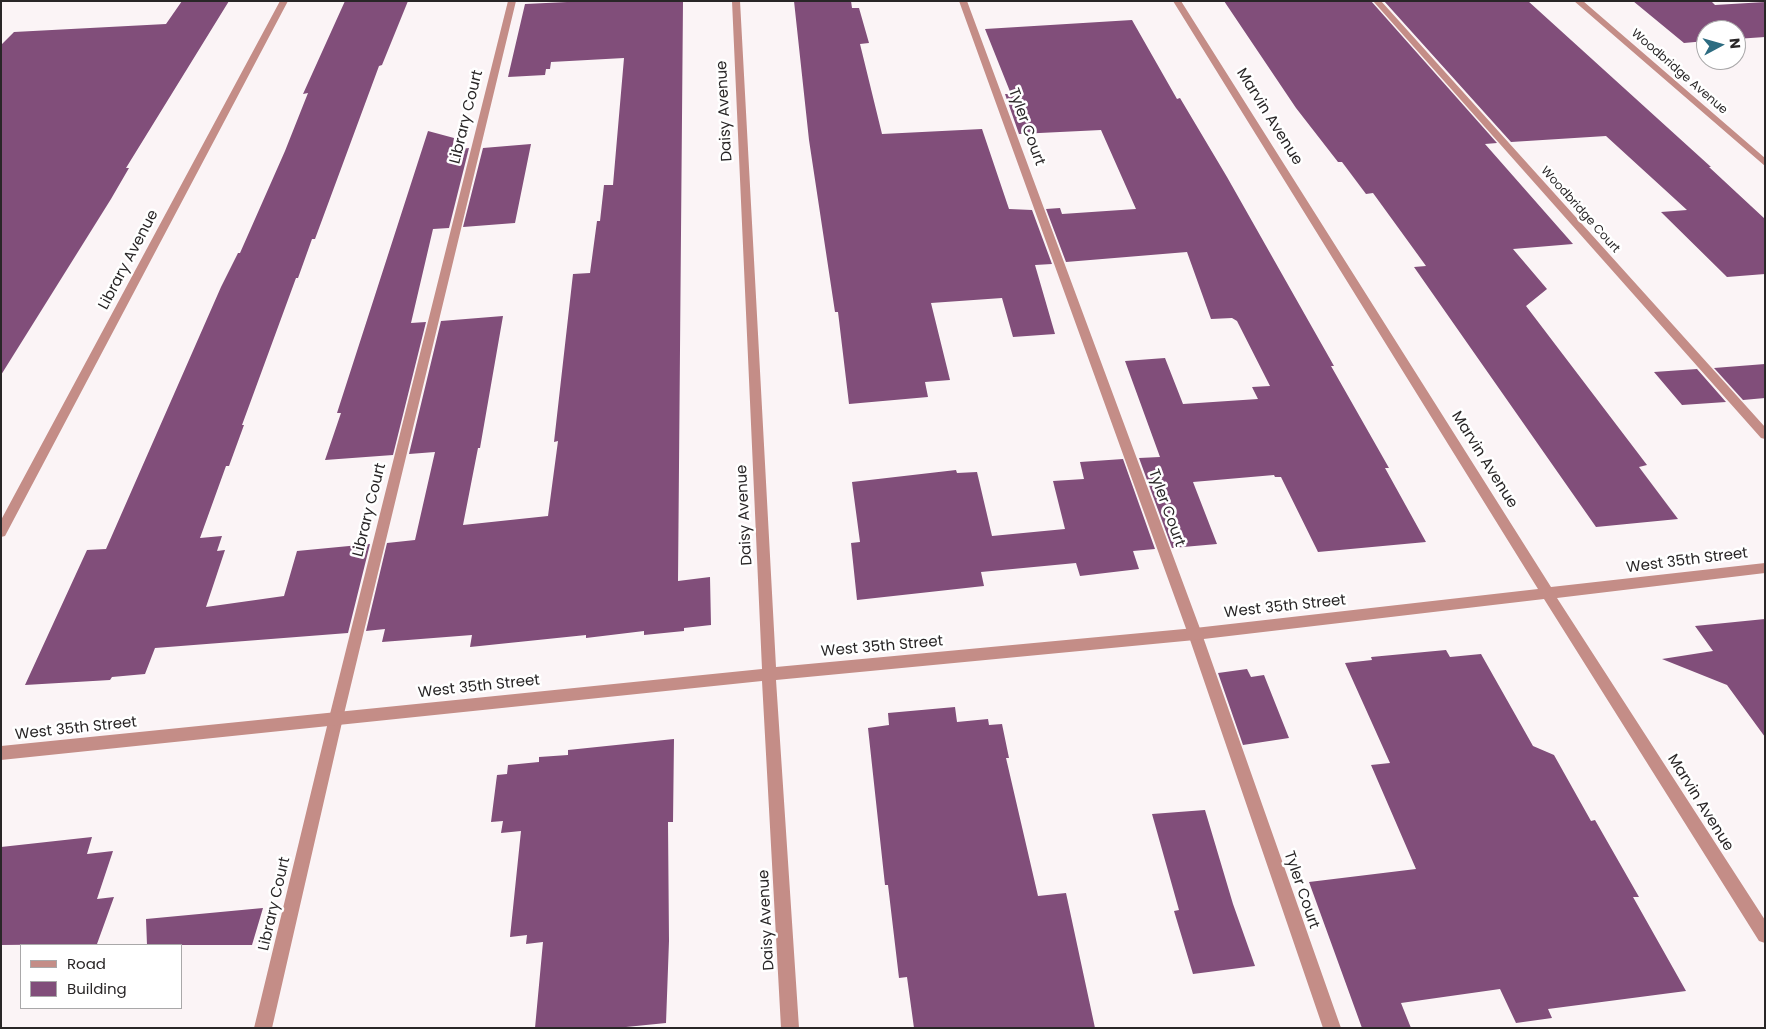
<!DOCTYPE html>
<html>
<head>
<meta charset="utf-8">
<style>
  body { margin:0 }
  #map { position:relative; width:1766px; height:1029px; overflow:hidden; background:#fbf4f6; font-family:Poppins,sans-serif }
  canvas { display:block }
  .frame { position:absolute; inset:0; border:2px solid #292627; pointer-events:none }
  .legend { position:absolute; left:20px; top:944px; width:162px; height:65px; box-sizing:border-box; background:#fff; border:1px solid #a9a8a9; margin:0; padding:6px 9px; list-style:none; font-size:15px; color:#292627 }
  .legend li { display:flex; align-items:center; gap:10px; height:25px }
  .legend b { width:25px; border:1px solid #a9a8a9 }
  .north { position:absolute; left:1696px; top:20px; width:50px; height:50px; box-sizing:border-box; background:#fff; border:1px solid #a9a8a9; border-radius:50%; rotate:84deg; font-size:14px; font-weight:700; line-height:20px; text-align:center; color:#292627 }
  .north::after { content:''; display:block; margin:auto; width:18px; height:22px; background:#2d6c81; clip-path:polygon(50% 0,100% 100%,50% 72%,0 100%) }
</style>
</head>
<body>
<div id="map">
<canvas width="1766" height="1029"></canvas>
<div class="frame"></div>
<ul class="legend">
<li><b style="height:6px;background:#c48d87"></b>Road</li>
<li><b style="height:14px;background:#814e7a"></b>Building</li>
</ul>
<div class="north">N</div>
</div>
<script>
const g = document.querySelector('canvas').getContext('2d');
g.lineJoin = 'round';
function fill(path, color) { g.fillStyle = color; g.fill(path, 'evenodd'); }
function drawText(font, color, halo, rows, align = 'center') {
  g.font = font + ' Poppins,sans-serif'; g.lineWidth = 5; g.setLineDash([]); g.textBaseline = 'middle'; g.strokeStyle = halo; g.fillStyle = color; for (const [text, x, y, turn = 0] of rows) {
    g.save(); g.translate(x, y); g.rotate((+turn || 0) * Math.PI / 180); g.textAlign = isNaN(turn) ? turn : align; if (halo) g.strokeText(text, 0, 0); g.fillText(text, 0, 0); g.restore();
  }
}
const building = new Path2D(`
  M 182,1 L 229,1 L 126,168 L 129,168 L 111,199 L 1,375 L 1,45 L 14,32 L 166,24 Z
  M 345,1 L 408,1 L 382,65 L 379,66 L 315,239 L 312,239 L 298,278 L 296,278 L 242,425 L 244,425 L 229,466 L 226,466 L 200,538 L 222,536 L 217,551 L 225,550 L 206,607 L 284,596 L 297,551 L 370,544 L 348,633 L 155,648 L 145,674 L 112,677 L 110,680 L 25,685 L 87,550 L 106,549 L 221,287 L 238,253 L 240,253 L 285,151 L 308,93 L 303,94 Z
  M 588,1 L 683,1 L 678,581 L 710,577 L 711,625 L 684,628 L 684,631 L 644,635 L 644,631 L 586,638 L 586,635 L 470,647 L 472,635 L 382,642 L 385,629 L 366,631 L 387,543 L 415,540 L 435,452 L 409,454 L 441,321 L 503,316 L 480,448 L 478,448 L 463,525 L 548,516 L 558,441 L 554,442 L 573,274 L 590,273 L 597,221 L 600,221 L 604,185 L 613,185 L 624,58 L 551,62 L 550,69 L 546,69 L 545,75 L 508,77 L 525,4 Z
  M 794,1 L 851,1 L 852,8 L 859,8 L 869,43 L 860,44 L 882,134 L 982,129 L 1009,209 L 1032,210 L 1052,264 L 1035,265 L 1055,334 L 1013,337 L 1002,298 L 931,303 L 950,380 L 925,382 L 928,397 L 849,404 L 838,312 L 835,312 L 809,140 Z
  M 1224,1 L 1371,1 L 1497,143 L 1485,144 L 1573,244 L 1513,249 L 1547,289 L 1526,306 L 1647,465 L 1639,467 L 1678,519 L 1596,527 L 1414,267 L 1426,266 L 1373,193 L 1366,194 L 1342,162 L 1338,162 L 1296,108 Z
  M 1384,1 L 1528,1 L 1711,167 L 1709,167 L 1765,219 L 1765,274 L 1727,277 L 1661,212 L 1687,210 L 1606,136 L 1511,142 Z
  M 1633,1 L 1711,1 L 1715,5 L 1765,2 L 1765,37 L 1736,39 L 1736,30 L 1706,30 L 1706,41 L 1684,43 Z
  M 1132,20 L 1177,99 L 1180,98 L 1227,177 L 1334,366 L 1331,366 L 1389,468 L 1385,468 L 1426,542 L 1318,552 L 1281,477 L 1275,477 L 1274,475 L 1193,482 L 1217,544 L 1172,548 L 1139,458 L 1160,457 L 1125,361 L 1165,358 L 1183,404 L 1258,399 L 1252,387 L 1270,386 L 1237,321 L 1232,318 L 1211,319 L 1187,252 L 1066,262 L 1046,209 L 1060,208 L 1062,214 L 1136,209 L 1101,130 L 1019,134 L 1005,94 L 1011,94 L 985,29 Z
  M 428,131 L 454,138 L 452,150 L 469,148 L 449,228 L 433,229 L 411,323 L 426,322 L 393,455 L 325,460 L 341,413 L 337,413 Z
  M 531,144 L 515,223 L 463,227 L 483,148 Z
  M 1765,364 L 1765,398 L 1743,400 L 1714,368 Z
  M 1697,369 L 1726,402 L 1682,405 L 1654,372 Z
  M 1123,459 L 1155,549 L 1133,551 L 1139,569 L 1080,576 L 1076,563 L 981,572 L 984,586 L 857,600 L 851,543 L 860,542 L 852,482 L 956,470 L 957,473 L 977,472 L 992,536 L 1065,529 L 1053,481 L 1084,479 L 1080,462 Z
  M 1765,619 L 1765,737 L 1727,685 L 1662,659 L 1713,651 L 1695,626 Z
  M 1446,650 L 1450,657 L 1481,654 L 1533,746 L 1554,755 L 1591,821 L 1595,820 L 1639,897 L 1633,897 L 1686,991 L 1548,1009 L 1552,1018 L 1516,1023 L 1500,989 L 1401,1003 L 1411,1028 L 1362,1028 L 1309,882 L 1416,869 L 1371,765 L 1390,763 L 1345,663 L 1372,660 L 1371,657 Z
  M 1247,669 L 1251,677 L 1264,675 L 1289,738 L 1243,745 L 1218,673 Z
  M 955,707 L 957,722 L 988,719 L 989,725 L 1002,724 L 1009,758 L 1006,758 L 1038,896 L 1066,893 L 1095,1028 L 914,1028 L 907,977 L 899,978 L 888,885 L 885,885 L 868,728 L 889,725 L 888,713 Z
  M 674,739 L 673,822 L 668,822 L 669,941 L 666,1023 L 616,1028 L 535,1028 L 543,942 L 526,944 L 527,935 L 510,937 L 521,831 L 501,833 L 503,821 L 491,822 L 497,775 L 507,774 L 508,765 L 539,762 L 539,757 L 568,755 L 568,750 Z
  M 1205,810 L 1233,904 L 1255,966 L 1193,974 L 1174,911 L 1179,910 L 1152,814 Z
  M 92,837 L 87,854 L 113,851 L 97,899 L 114,897 L 97,944 L 1,945 L 1,847 Z
  M 263,908 L 252,945 L 147,945 L 146,919 Z`);
const lane = new Path2D(`
  M 508,1 L 516,1 L 343,718 L 272,1028 L 254,1028 L 329,718 Z
  M 959,1 L 967,1 L 1202,634 L 1341,1028 L 1323,1028 L 1188,634 Z
  M 1373,1 L 1381,1 L 1765,427 L 1765,439 L 1761,438 Z`);
const street = new Path2D(`
  M 280,1 L 288,1 L 5,536 L 1,537 L 1,520 Z
  M 732,1 L 740,1 L 776,667 L 1195,628 L 1538,589 L 1173,1 L 1181,1 L 1551,587 L 1765,563 L 1765,573 L 1557,598 L 1765,920 L 1765,943 L 1759,941 L 1544,599 L 1195,640 L 776,680 L 799,1028 L 781,1028 L 762,681 L 1,760 L 1,746 L 762,669 Z
  M 1574,1 L 1583,1 L 1765,158 L 1765,166 Z`);
const farStreetnames = [
  ["Woodbridge Avenue",1679,72,41],
  ["Woodbridge Court",1580,210,48]
];
const streetNames = [
  ["Daisy Avenue",725,111,-93],
  ["Library Court",467,117,-76],
  ["Marvin Avenue",1269,117,58],
  ["Tyler Court",1026,127,70],
  ["Library Avenue",129,260,-62],
  ["Marvin Avenue",1484,460,58],
  ["Tyler Court",1166,508,70],
  ["Library Court",370,510,-76],
  ["Daisy Avenue",745,515,-93],
  ["West 35th Street",1687,561,-7],
  ["West 35th Street",1285,607,-6],
  ["West 35th Street",882,647,-5],
  ["West 35th Street",479,687,-6],
  ["West 35th Street",76,729,-6],
  ["Marvin Avenue",1700,803,58],
  ["Tyler Court",1301,890,71],
  ["Library Court",275,904,-77],
  ["Daisy Avenue",767,920,-93]
];
fill(building, '#814e7a');
fill(lane, '#c48d87');
fill(street, '#c48d87');
drawText('12px', '#292627', '#fff', farStreetnames);
drawText('15px', '#292627', '#fff', streetNames);
</script>
</body>
</html>
